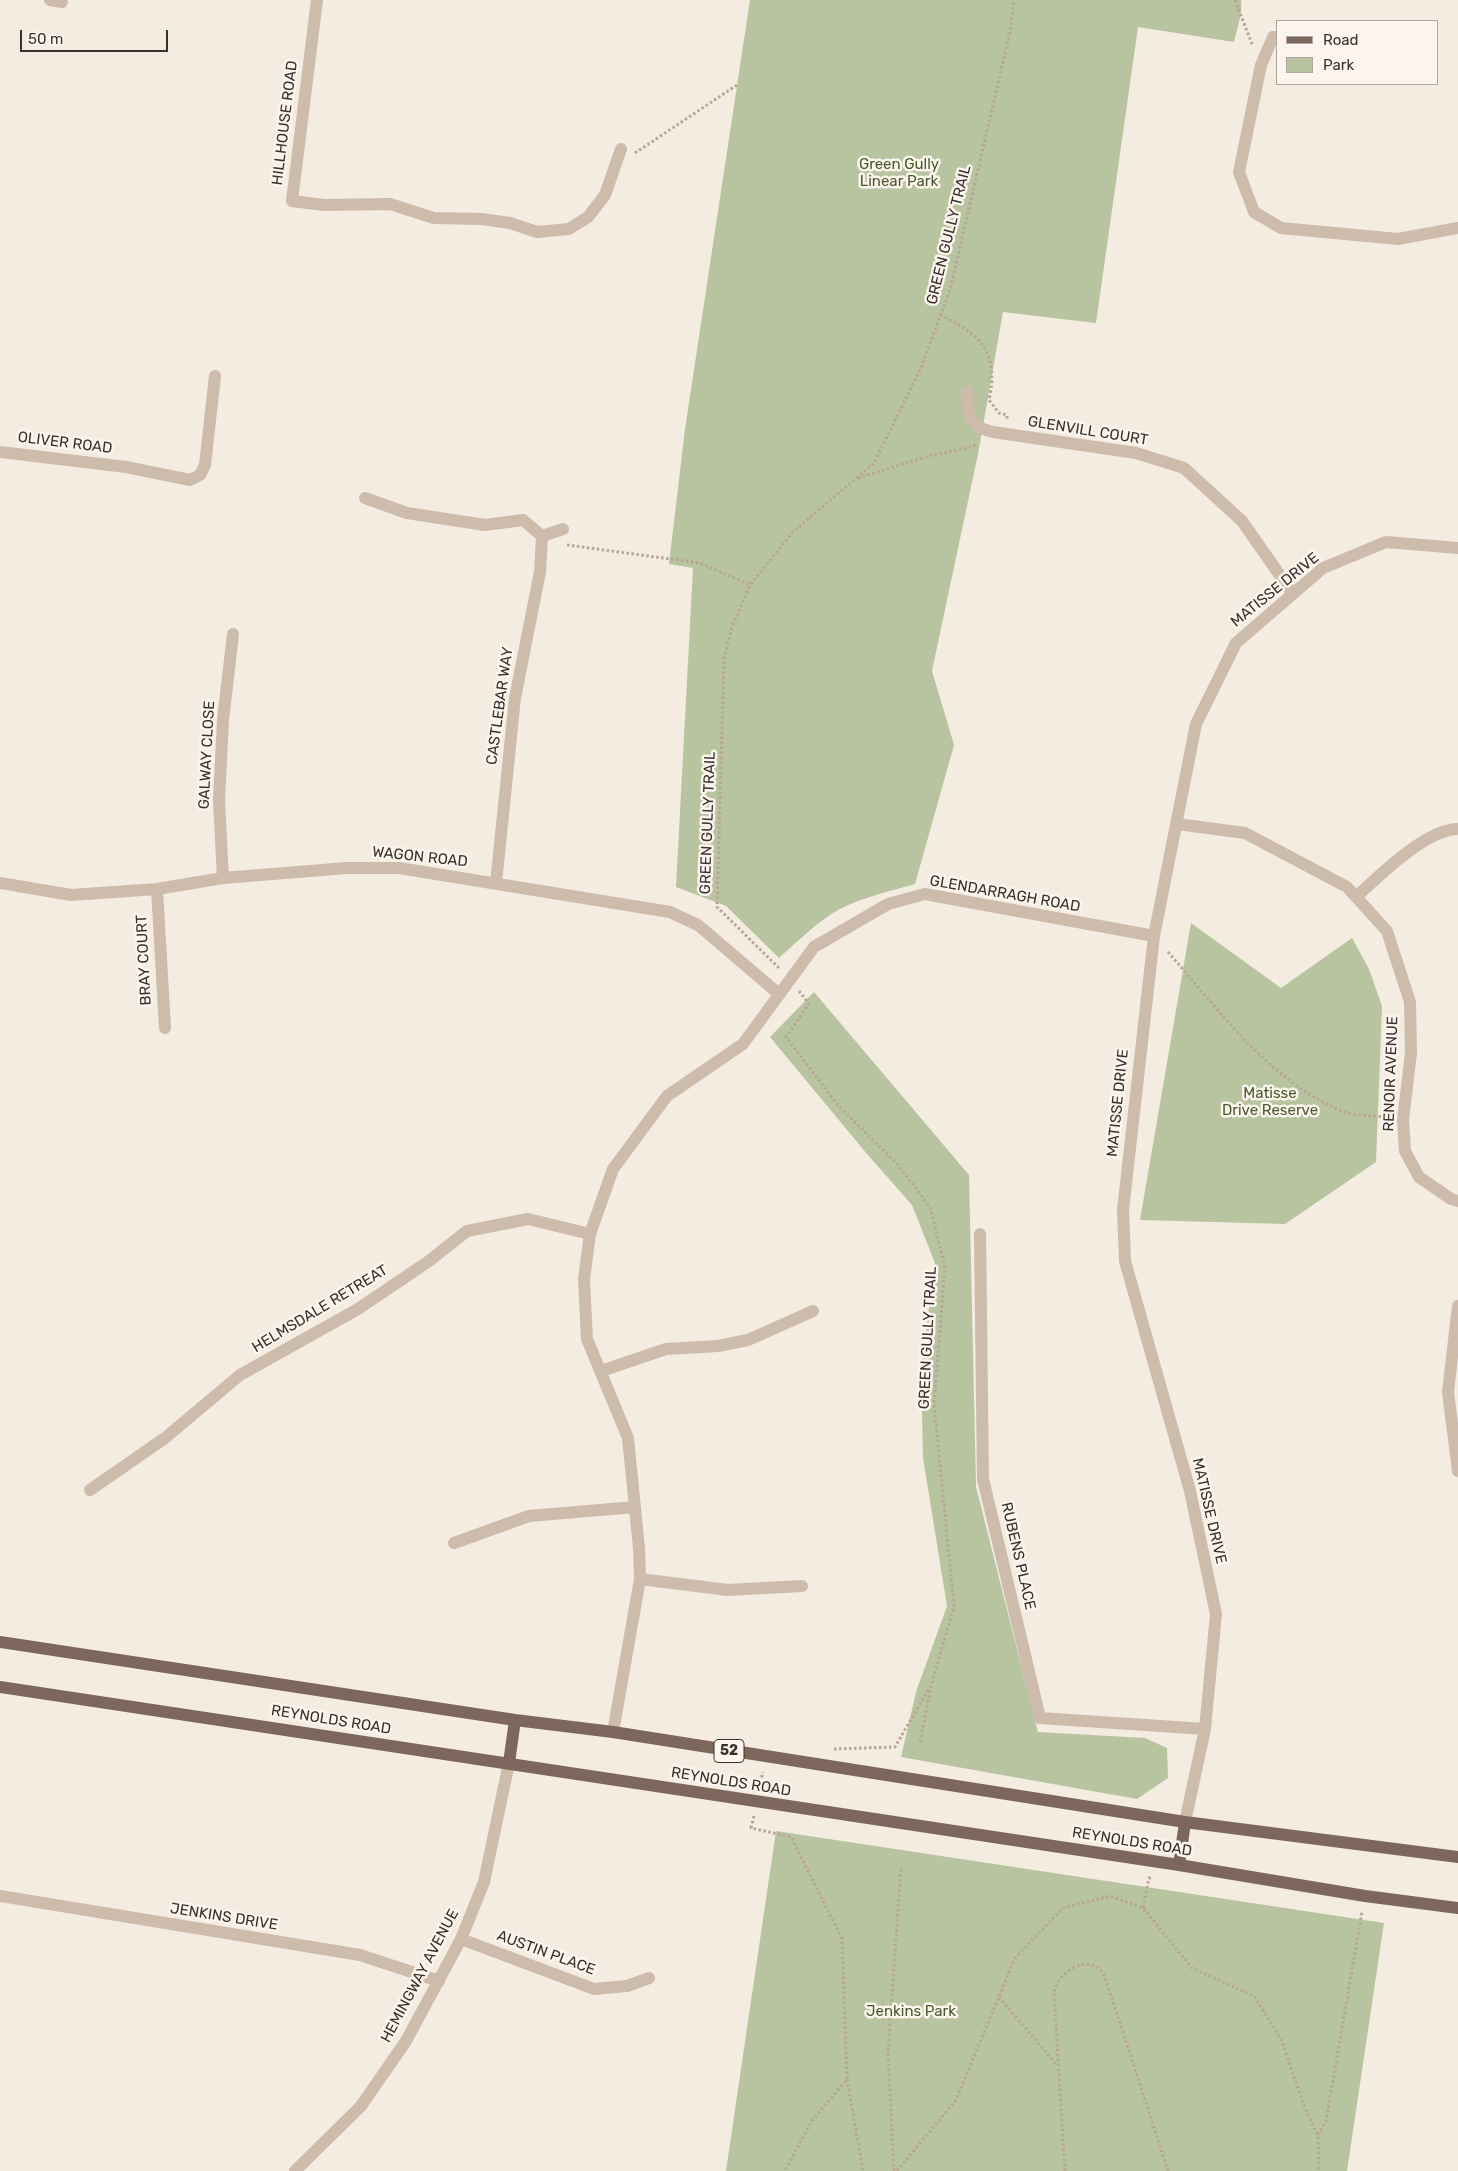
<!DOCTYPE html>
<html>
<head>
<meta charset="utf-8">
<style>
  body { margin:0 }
  #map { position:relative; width:1458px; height:2171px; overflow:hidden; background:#f4ebe1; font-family:Rubik,sans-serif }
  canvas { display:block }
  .legend { position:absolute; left:1276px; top:20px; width:162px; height:65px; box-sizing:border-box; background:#fbf5ee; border:1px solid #aea6a0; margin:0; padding:6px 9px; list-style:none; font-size:15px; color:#3b302b }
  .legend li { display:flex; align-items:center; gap:10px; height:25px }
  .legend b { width:25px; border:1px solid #aea6a0 }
  .scale { position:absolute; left:20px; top:30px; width:148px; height:22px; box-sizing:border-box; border:2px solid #3b302b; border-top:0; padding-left:6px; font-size:15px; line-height:18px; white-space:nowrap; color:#3b302b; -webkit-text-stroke:4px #fbf5ee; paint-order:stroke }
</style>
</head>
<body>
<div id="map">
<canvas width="1458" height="2171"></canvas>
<ul class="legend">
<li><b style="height:6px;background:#7d675c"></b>Road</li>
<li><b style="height:14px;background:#b8c4a0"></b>Park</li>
</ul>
<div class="scale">50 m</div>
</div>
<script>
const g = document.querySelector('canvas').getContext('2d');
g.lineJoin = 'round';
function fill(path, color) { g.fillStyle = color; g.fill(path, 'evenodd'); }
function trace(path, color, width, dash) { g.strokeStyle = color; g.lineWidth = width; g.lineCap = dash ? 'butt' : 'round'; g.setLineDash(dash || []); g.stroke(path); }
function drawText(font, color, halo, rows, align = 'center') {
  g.font = font + ' Rubik,sans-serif'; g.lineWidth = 5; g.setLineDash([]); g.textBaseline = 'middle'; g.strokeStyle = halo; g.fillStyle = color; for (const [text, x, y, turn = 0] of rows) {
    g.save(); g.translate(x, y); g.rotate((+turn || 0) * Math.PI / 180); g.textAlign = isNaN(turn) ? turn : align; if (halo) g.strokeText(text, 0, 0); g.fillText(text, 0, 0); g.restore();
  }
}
const green = new Path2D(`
  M 750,0 L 1241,0 C 1243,14 1237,28 1234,42 L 1138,27 L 1096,323 L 1003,312 L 978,454 L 932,671 L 954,745 L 915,884 C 891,891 863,897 840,909 C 818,921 798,941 779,958 L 726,906 L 676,887 L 693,568 L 669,564 L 685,429 Z
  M 1191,923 L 1281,988 L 1352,938 L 1369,969 L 1382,1006 L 1376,1162 L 1285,1224 L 1140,1220 Z
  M 814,992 L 969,1175 L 976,1487 L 1038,1732 L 1145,1738 L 1167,1748 L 1168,1778 L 1137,1799 L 901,1757 L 916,1692 L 947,1606 L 923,1458 L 921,1367 L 935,1263 L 912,1205 L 867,1154 L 770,1037 Z
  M 776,1831 L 1384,1923 L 1347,2171 L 726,2171 Z`);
const path = new Path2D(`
  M 1235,0 L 1252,44
  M 635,153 L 737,85
  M 940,315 C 982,335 999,353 989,400 L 999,413 L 1007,415 L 1007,420
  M 858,478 L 929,456 L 971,447 L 977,444
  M 567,545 L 700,563 L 750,585
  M 1168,952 C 1219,1010 1269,1081 1342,1111 C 1355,1116 1374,1116 1388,1117
  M 779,968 L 717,907 L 724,659 L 732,627 L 750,585 L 793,532 L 874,463 L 920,370 L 950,290 L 1010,32 L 1014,0
  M 799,991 L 809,1004 L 786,1037 L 838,1105 L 898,1165 L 930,1207 L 945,1267 L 934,1404 L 954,1606 L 931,1686 L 920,1742
  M 834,1749 L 895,1747 L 929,1688
  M 759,1787 L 763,1772
  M 754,1816 L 751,1828 L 791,1837 L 842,1939 L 847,2079 L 811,2122 L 785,2171
  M 1143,1908 L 1149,1878 L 1152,1878
  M 999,1997 L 1057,2065
  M 847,2079 L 863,2171
  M 1318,2135 L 1326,2121 L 1362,1912
  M 894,2171 L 888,2052 L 901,1867
  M 897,2171 L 956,2100 L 1015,1958 L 1063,1908 L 1110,1896 L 1143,1908 L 1192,1968 L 1254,1996 L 1281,2039 L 1306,2111 L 1318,2136 L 1319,2171
  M 1065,2171 L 1054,1993 C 1057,1975 1082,1955 1099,1969 C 1103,1972 1105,1978 1107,1983 L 1168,2171`);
const minor = new Path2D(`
  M 50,0 L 62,2
  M 317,0 L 292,201 L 324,205 L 390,204 L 434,218 L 482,219 L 510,223 L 537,232 L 569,229 L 588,217 L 605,195 L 621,149
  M 1277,37 L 1273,37 L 1261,65 L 1239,172 L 1254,212 L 1281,228 L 1398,239 L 1458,228
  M 967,392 L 969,417 L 980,428 L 993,432 L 1136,453 L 1184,468 L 1242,521 L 1293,594
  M 0,452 L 126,467 L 190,480 L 200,475 L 205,465 L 215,376
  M 365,498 L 407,513 L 485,525 L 523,520 L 542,536 L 540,572 L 515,698 L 496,883
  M 542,536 L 563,529
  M 1177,824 L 1245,833 L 1347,887 L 1387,931 L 1410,1002 L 1411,1053 L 1403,1120 L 1405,1151 L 1419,1177 L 1451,1199 L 1458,1201
  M 223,878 L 219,800 L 223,720 L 233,634
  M 0,883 L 71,895 L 157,889 L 223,878 L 347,868 L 399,868 L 670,912 L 698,925 L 779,994
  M 157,889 L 165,1028
  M 1356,897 C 1379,876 1426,829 1458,829
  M 980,1234 L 983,1479 L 1040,1718 L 1205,1729
  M 1458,1306 L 1448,1392 L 1458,1471
  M 601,1371 L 666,1349 L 718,1346 L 748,1340 L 813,1311
  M 90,1490 L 165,1438 L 240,1375 L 358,1309 L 429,1261 L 467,1231 L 528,1219 L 590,1234
  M 454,1543 L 529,1516 L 635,1507
  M 640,1579 L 728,1590 L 802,1586
  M 613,1732 L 640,1579 L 639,1548 L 628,1438 L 587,1339 L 584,1279 L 590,1234 L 613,1169 L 667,1096 L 743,1044 L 814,947 L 888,904 L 925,894 L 1154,936
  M 1185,1822 L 1205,1729 L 1216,1614 L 1190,1491 L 1125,1261 L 1123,1210 L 1154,936 L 1196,724 L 1236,643 L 1323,568 L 1386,542 L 1458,548
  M 0,1896 L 360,1955 L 439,1981
  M 461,1939 L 594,1989 L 627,1986 L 649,1978
  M 295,2171 L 361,2106 L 406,2041 L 461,1939 L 484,1882 L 509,1763`);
const major = new Path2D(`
  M 0,1642 L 515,1720 L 613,1732 L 1185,1822 L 1458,1857
  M 0,1687 L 1179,1865 L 1365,1896 L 1458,1908
  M 509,1763 L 515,1720
  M 1179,1865 L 1185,1822`);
const shields = [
  [729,1751,30]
];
const shieldNames = [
  ["52",729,1751]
];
const streetNames = [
  ["HILLHOUSE ROAD",285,123,-83],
  ["GREEN GULLY TRAIL",949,235,-76],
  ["GLENVILL COURT",1088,431,9],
  ["OLIVER ROAD",65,443,7],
  ["MATISSE DRIVE",1275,590,-39],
  ["CASTLEBAR WAY",500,706,-82],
  ["GALWAY CLOSE",207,755,-87],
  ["GREEN GULLY TRAIL",708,823,-88],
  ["WAGON ROAD",420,857,6],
  ["GLENDARRAGH ROAD",1005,894,10],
  ["BRAY COURT",144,960,-93],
  ["RENOIR AVENUE",1391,1074,-88],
  ["MATISSE DRIVE",1118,1103,-84],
  ["HELMSDALE RETREAT",320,1309,-31],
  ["GREEN GULLY TRAIL",928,1338,-87],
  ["MATISSE DRIVE",1209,1511,77],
  ["RUBENS PLACE",1018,1556,77],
  ["REYNOLDS ROAD",331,1720,9],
  ["REYNOLDS ROAD",731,1782,9],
  ["REYNOLDS ROAD",1132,1842,9],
  ["JENKINS DRIVE",224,1917,9],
  ["AUSTIN PLACE",546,1953,20],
  ["HEMINGWAY AVENUE",420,1976,-62]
];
const parkNames = [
  ["Green Gully",899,165],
  ["Linear Park",899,182],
  ["Matisse",1270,1094],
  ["Drive Reserve",1270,1111],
  ["Jenkins Park",911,2012]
];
fill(green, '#b8c4a0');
trace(path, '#b9a596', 3, [2.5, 2.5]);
trace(minor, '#cdbbac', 12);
trace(major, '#7d675c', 12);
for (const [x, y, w] of shields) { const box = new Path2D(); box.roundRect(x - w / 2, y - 11.5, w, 23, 4); g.fillStyle = '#fbf5ee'; g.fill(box); trace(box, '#3b302b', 1); }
drawText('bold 14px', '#3b302b', null, shieldNames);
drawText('15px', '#3b302b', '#fbf5ee', streetNames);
drawText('15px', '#4a5a2e', '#fbf5ee', parkNames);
</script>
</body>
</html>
